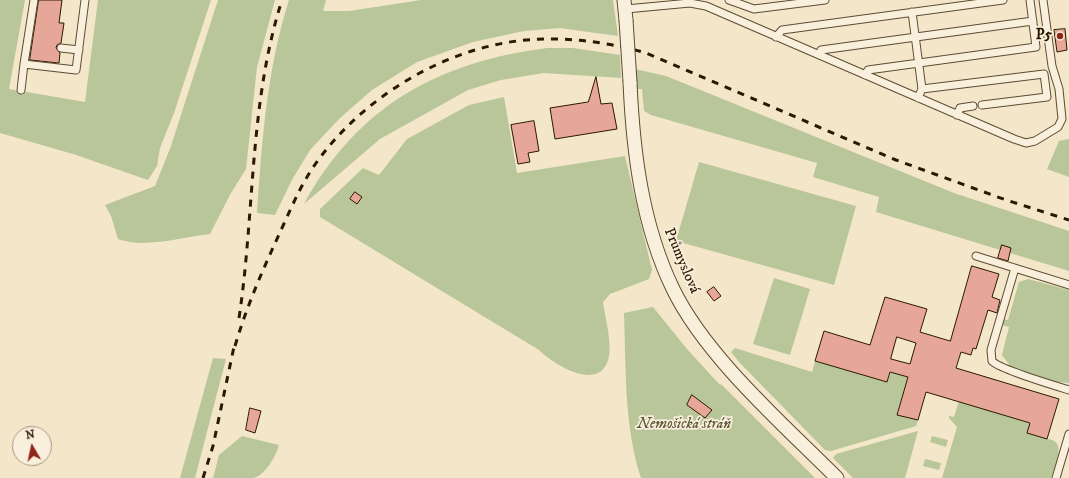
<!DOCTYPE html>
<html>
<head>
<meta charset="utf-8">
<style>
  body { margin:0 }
  #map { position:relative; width:1069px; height:478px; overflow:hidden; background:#f4e6c9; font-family:"IM FELL DW Pica",serif }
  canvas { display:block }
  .north { position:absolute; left:12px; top:426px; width:40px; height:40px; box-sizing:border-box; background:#f8efdc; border:1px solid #a69984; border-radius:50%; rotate:351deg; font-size:11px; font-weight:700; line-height:16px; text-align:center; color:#2b1800 }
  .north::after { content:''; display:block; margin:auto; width:14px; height:18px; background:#8f2418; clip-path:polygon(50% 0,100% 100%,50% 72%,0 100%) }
</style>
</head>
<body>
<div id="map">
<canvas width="1069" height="478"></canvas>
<div class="north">N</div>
</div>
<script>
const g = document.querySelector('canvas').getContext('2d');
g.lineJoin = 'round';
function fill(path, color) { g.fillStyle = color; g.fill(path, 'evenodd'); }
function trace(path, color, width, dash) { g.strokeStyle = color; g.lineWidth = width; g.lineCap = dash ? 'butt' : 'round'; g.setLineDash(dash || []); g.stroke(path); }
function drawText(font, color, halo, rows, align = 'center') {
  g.font = font + ' "IM FELL DW Pica",serif'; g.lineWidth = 3.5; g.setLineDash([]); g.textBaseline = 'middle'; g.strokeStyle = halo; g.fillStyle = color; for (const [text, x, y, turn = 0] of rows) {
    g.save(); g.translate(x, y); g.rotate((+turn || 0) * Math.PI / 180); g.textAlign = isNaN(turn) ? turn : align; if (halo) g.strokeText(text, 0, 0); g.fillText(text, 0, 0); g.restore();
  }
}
const green = new Path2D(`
  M 0,0 L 25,0 L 9,89 L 85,102 L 98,0 L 211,0 L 174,113 L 160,148 L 157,166 L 148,180 L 73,154 L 0,133 Z
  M 218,0 L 275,0 L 257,67 L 246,169 L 231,193 L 210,234 C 181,237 146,249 118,239 L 111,216 L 105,205 L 155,186 L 171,146 Z
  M 289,0 L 326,0 L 323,11 L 349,11 L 421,0 L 613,0 L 618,36 L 560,28 L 524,31 L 473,42 L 417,62 L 372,90 L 340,118 L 310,150 L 292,180 L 275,215 L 257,213 C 262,140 267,69 289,0 Z
  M 547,48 L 573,48 L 620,55 L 621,78 L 544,73 L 501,80 L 468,90 L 380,139 L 304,204 C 358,106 438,62 547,48 Z
  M 635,69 L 666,76 L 954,193 L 1069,231 L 1069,271 L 876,212 L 879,197 L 813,177 L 817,163 L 651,115 L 644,111 L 642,89 L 636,89 Z
  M 504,97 L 517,173 L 625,156 L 652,270 L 649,279 L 610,294 L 603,302 C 605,318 614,348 607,363 C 595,391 552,363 539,350 L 320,217 L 320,209 L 363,168 L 379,175 L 407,139 L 469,105 Z
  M 1069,139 L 1069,177 L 1047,169 L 1059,141 Z
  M 699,162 L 856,206 L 834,285 L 676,241 Z
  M 774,278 L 810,289 L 790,355 L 753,344 Z
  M 1028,279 L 1069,290 L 1069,383 L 1057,382 L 1011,367 L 1002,355 L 1009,327 L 1002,325 L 1003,319 L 1008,320 L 1019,282 Z
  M 653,307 L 687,349 L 720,385 L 721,384 L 815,478 L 641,478 C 624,426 626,368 624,313 Z
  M 735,348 L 812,372 L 815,361 L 887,382 L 891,372 L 908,377 L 897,414 L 918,420 L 916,426 L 831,451 L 825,450 L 740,363 L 731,352 Z
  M 213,358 L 226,359 L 195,478 L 180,478 Z
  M 959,401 L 1031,402 L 1047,439 C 1068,440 1055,466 1051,478 L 942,478 L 957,427 L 949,418 L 949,416 L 954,417 Z
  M 918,431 L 905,478 L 853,478 L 833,458 L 836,454 Z
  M 242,436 L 279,445 C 276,456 265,476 253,478 C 241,478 226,478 213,478 L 219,455 Z
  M 932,436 L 948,440 L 946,447 L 930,442 Z
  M 925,459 L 941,463 L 939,470 L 923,466 Z`);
const building = new Path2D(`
  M 39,0 L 62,0 L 59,23 L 64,23 L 61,43 L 57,45 L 56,48 L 60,53 L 59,63 L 30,60 Z
  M 1065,29 L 1067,50 L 1057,52 L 1054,30 Z
  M 596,77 L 601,104 L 612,103 L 617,129 L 555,139 L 550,108 L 588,102 Z
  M 534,121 L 539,151 L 528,153 L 530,162 L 518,164 L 511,125 Z
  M 355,192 L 362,197 L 357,204 L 350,199 Z
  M 1002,245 L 1011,248 L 1008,261 L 998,258 Z
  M 972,266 L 999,274 L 992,297 L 1000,300 L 997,313 L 988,310 L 976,349 L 973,348 L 971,355 L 961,352 L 956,368 L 1059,399 L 1047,439 L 1027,433 L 1030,423 L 926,392 L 918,420 L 897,415 L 908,377 L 890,372 L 887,382 L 815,361 L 824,331 L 870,345 L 885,297 L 927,309 L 920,332 L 950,341 ZM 897,337 L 916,343 L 910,364 L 891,359 Z
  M 714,287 L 721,296 L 714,301 L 707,292 Z
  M 692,395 L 712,410 L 705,418 L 687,405 Z
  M 250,408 L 261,411 L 255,433 L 246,430 Z`);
const service = new Path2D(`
  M 729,0 L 754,9 L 825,0
  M 626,9 L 690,3 L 706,6 L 1014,139 L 1026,143 L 1035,141 L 1058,127 L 1062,119 L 1059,89 L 1052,66 L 1043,0
  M 912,12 L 922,89
  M 776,37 L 782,30 L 1003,0
  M 61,48 L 79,50
  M 819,55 L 821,50 L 1033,21
  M 24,64 L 34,0
  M 865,75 L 868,70 L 1036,47 L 1030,0
  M 21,90 L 24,64 L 76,70 L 85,0
  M 918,98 L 922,89 L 1044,74 L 1047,97 L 982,105
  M 957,115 L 960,108 L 973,106
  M 976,256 L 1069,285
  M 1015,268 L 991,350 L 992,361 C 999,369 1056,386 1069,390
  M 1056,478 L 1069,434`);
const minor = new Path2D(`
  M 624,0 L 626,20
  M 630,82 C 633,152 642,225 673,289 C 706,357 783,424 837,478`);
const rail = new Path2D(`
  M 239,318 C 255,212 249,103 282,0
  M 235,346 C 247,305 264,267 282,228 C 293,204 303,180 319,159 C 371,89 462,38 550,39 C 583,39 615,44 646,53 L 896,160 L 1006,200 L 1069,220
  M 203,478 L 213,446 L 235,342`);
const minorBridge = new Path2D(`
  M 626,20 L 630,82`);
const markers = [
  [1060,36,4,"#8f2418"]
];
const poiNames = [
  ["P5",1052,36]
];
const streetNames = [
  ["Průmyslová",681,261,67]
];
const parkNames = [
  ["Nemošická stráň",684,425]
];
fill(green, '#b8c699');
fill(building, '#e6a799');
trace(building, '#2b1800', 1);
trace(service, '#5d4c32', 9);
trace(minor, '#5d4c32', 15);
trace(service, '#f8efdc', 7);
trace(minor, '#f8efdc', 13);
trace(rail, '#2b1800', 3, [7, 7]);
trace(minorBridge, '#5d4c32', 15, []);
trace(minorBridge, '#f8efdc', 13);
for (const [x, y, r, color] of markers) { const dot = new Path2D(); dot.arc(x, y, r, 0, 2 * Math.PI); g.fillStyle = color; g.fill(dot); trace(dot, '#f8efdc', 1.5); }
drawText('bold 15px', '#2b1800', '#f8efdc', poiNames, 'right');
drawText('15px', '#2b1800', '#f8efdc', streetNames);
drawText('italic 15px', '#5c5536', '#f8efdc', parkNames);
</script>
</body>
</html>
